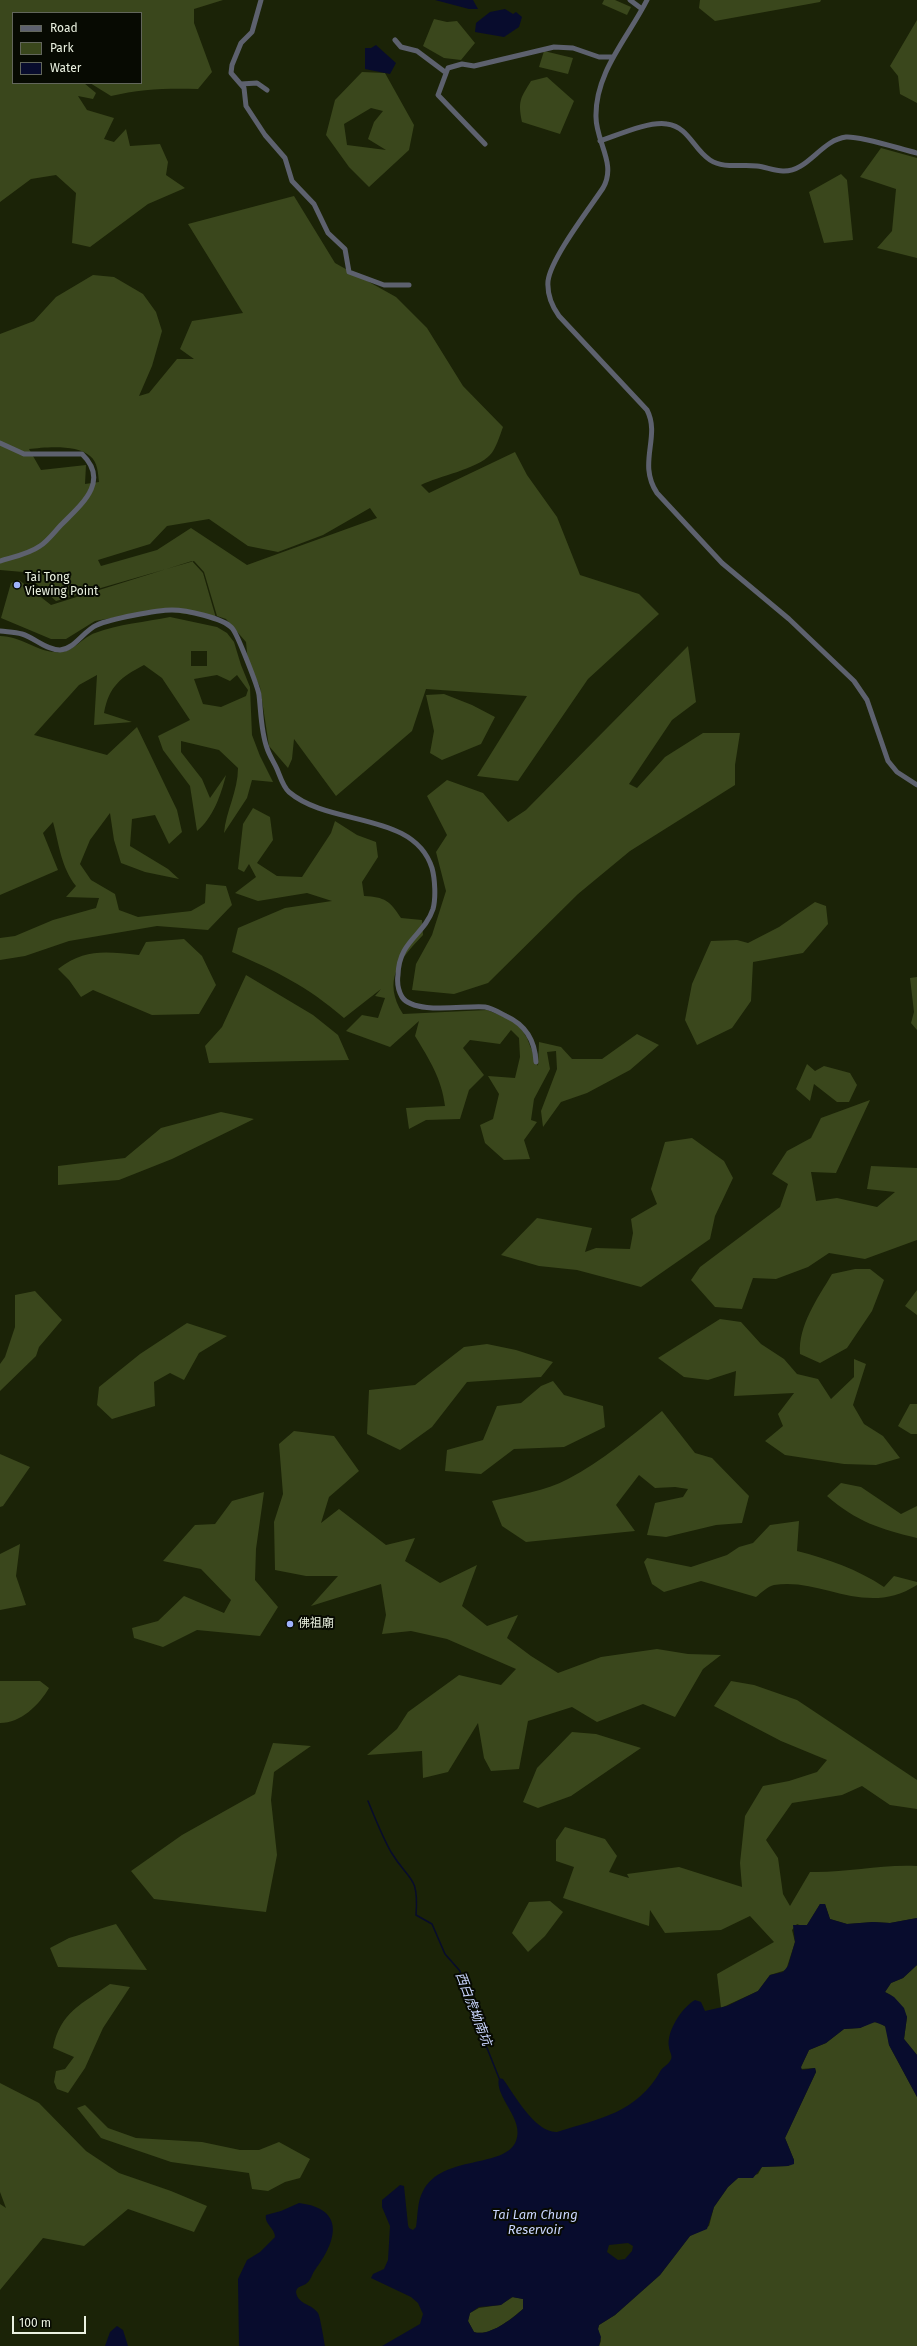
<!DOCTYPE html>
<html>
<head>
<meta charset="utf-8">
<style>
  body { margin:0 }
  #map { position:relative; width:917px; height:2346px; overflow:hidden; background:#1b2307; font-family:"Fira Sans",sans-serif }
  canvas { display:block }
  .legend { position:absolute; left:12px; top:12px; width:130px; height:72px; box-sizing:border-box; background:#070a02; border:1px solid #62665b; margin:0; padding:5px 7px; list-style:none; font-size:12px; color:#eaf1e0 }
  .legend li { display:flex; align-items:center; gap:8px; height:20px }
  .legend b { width:20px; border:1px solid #62665b }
  .scale { position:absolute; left:12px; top:2316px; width:74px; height:18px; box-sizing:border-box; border:2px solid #eaf1e0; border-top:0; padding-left:5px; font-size:12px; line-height:14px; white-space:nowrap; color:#eaf1e0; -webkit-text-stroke:3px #070a02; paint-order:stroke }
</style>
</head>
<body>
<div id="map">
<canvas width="917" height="2346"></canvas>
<ul class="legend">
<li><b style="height:5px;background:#5d616e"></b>Road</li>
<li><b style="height:11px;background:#3a471c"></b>Park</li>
<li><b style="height:11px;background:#080c2d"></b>Water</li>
</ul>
<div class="scale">100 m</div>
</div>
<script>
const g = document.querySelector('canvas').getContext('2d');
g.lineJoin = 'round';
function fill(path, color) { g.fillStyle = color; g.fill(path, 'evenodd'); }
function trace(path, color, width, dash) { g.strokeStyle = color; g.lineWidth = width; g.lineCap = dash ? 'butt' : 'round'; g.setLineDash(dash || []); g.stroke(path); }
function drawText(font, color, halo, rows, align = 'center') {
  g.font = font + ' "Fira Sans","Noto Sans TC",sans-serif'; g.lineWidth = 4; g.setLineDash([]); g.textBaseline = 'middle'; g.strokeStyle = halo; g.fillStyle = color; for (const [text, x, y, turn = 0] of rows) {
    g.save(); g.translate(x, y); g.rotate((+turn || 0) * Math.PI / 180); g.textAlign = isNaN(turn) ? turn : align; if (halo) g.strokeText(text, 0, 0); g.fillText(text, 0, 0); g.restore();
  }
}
const green = new Path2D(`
  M 0,0 L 223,0 L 194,9 L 194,23 L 212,72 L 198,89 C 168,88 140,89 111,96 L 90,83 L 141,83 L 141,13 L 13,13 L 13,83 L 84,83 L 96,93 L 93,99 L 78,96 L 87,110 L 114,118 L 104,139 L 114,142 L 126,129 L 130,146 L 160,144 L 168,162 L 166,175 L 185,188 L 148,204 L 90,247 L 72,243 L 76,193 L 56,175 L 31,179 L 0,202 Z
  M 604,0 L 615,0 L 631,7 L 627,15 L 602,4 Z
  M 700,0 L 821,0 L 820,2 L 715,21 L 699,8 Z
  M 434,19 L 447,22 L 457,21 L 475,43 L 461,60 L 444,58 L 423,46 Z
  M 917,20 L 917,103 L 900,94 L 898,76 L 890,66 Z
  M 544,51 L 573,58 L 568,74 L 539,67 Z
  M 362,72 L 385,73 L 414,125 L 409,150 L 369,187 L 349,167 L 326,135 L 335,100 ZM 371,108 L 383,111 L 374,122 L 368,139 L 386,150 L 347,145 L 344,124 Z
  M 547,77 L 574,101 L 560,134 L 522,122 C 518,101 520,99 531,81 Z
  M 881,148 L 917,158 L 917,258 L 877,248 L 892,231 L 896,189 L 860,177 Z
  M 841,174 L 847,180 L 853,240 L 824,243 L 809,192 Z
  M 294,196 L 335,263 L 396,297 L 427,328 L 463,386 L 503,427 C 500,435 496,449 490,455 C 477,469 439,476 421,485 L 429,493 L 515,452 L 527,475 L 557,517 L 580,575 L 639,594 L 659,614 L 588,679 L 518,781 L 477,776 L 527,696 L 426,689 L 412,731 L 336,796 L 294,739 L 292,759 L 288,768 L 269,746 L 260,687 L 248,662 L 246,642 L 226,619 L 217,616 L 204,572 L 194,561 L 56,601 L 23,572 L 0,570 L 0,334 L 34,321 L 56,297 L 93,275 L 114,277 L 143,294 L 156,312 L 162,331 L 152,366 L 139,396 L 149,393 L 177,359 L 194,359 L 180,349 L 192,321 L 243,313 L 188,224 ZM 29,449 C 45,447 77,444 90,456 C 98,462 98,474 99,482 L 85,484 L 86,465 L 41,470 ZM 370,508 L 377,518 L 247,565 L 191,528 L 157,550 L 101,566 L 98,560 L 150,544 L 167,526 L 209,519 L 248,546 L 278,552 L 323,535 Z
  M 192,561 L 203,573 L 216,618 L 157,610 L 95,621 L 66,639 L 51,639 L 1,618 L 11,583 L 19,580 L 51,605 Z
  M 170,617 L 217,627 L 227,633 L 234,642 L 241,665 L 250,687 L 252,735 L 260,756 L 273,782 L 252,780 L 247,798 L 224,833 C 226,811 238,791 238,768 L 219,750 L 181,741 L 181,752 L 202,779 L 210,798 L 226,775 C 221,795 213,818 197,831 L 190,786 L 163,750 L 158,736 L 190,720 L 162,678 L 144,665 C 121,677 109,686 104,713 L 132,722 L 94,725 L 97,675 L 79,685 L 34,735 L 107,755 L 137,727 L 177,810 L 182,832 L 169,844 L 155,815 L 132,819 L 130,846 L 168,869 L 179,879 L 145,872 L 121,863 L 114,840 L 110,813 L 90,840 L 80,864 L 91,880 L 115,894 L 119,910 L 138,917 L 191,911 L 205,903 L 206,884 L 226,886 L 232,905 L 208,930 L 157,926 L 69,941 L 25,956 L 0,960 L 0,938 L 15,936 L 53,920 L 96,908 L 99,898 L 66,897 L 76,886 C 61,867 59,844 53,822 L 43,833 L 58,870 L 0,895 L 0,636 C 22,636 39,654 61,652 C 74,651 83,637 95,633 C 118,624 146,622 170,617 ZM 191,651 L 207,651 L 207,666 L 191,666 ZM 217,675 L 230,681 L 237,675 L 248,690 L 246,696 L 221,707 L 203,704 L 194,679 Z
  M 688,646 L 696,702 L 672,720 L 629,784 L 637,788 L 665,757 L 703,733 L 740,733 L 735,765 L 735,785 L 630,851 L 578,894 L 488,983 L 454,994 L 412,990 L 416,964 L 432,935 L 446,891 L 436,852 L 447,835 L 427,796 L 447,780 L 483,793 L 508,822 L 526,810 Z
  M 444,694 L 472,705 L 495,717 L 481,744 L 442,760 L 430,753 L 434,731 L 426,695 Z
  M 253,808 L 270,817 L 273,840 L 257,863 L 277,876 L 302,877 L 331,833 L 335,821 L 357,835 L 376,842 L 378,857 L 362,882 L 364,896 C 385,897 390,901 401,918 L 422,920 L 423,935 C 399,960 382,981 403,1014 L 487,1010 L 517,1022 L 527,1038 L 538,1066 L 539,1042 L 561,1047 L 572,1059 L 602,1059 L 637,1034 L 659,1045 L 630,1070 L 587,1093 L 561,1102 L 543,1127 L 541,1111 L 557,1069 L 556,1051 L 547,1052 L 550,1069 L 534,1099 L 531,1120 L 537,1122 L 524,1140 L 530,1159 L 504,1160 L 485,1143 L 480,1125 L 493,1119 L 499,1094 L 488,1076 L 515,1078 L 520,1057 L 519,1038 L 511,1030 L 500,1044 L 470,1040 L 463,1048 L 484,1075 L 469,1090 L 460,1119 L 426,1120 L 409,1129 L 406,1108 L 445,1106 C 442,1079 429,1059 415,1036 L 419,1021 L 390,1047 L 346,1031 L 362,1015 L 378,1018 L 385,998 L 375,996 L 381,989 L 344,1018 C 307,986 276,971 232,952 L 238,928 L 285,908 L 332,901 L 307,893 L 258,901 L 235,893 L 256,877 L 249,864 L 244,872 L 238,869 L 243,824 Z
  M 815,902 L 826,906 L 828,924 L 803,953 L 753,962 L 751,1001 L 732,1028 L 697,1045 L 685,1020 L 692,984 L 711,941 L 737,940 L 748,943 L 779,927 Z
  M 184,939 L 202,956 L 216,985 L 199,1014 L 152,1015 L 93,990 L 81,997 L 69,980 L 58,969 C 86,948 106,952 139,955 L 146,942 Z
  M 246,975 L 313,1015 L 338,1035 L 349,1060 L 209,1063 L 205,1046 L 222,1027 Z
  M 917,977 L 917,1030 L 911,1023 L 914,1012 L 910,978 Z
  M 807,1064 L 815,1071 L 824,1066 L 850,1073 L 857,1085 L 849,1102 L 837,1102 L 814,1084 L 810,1101 L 796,1089 Z
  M 870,1100 L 836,1173 L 811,1172 L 816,1201 L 837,1198 L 877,1207 L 895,1192 L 867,1189 L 871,1166 L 917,1168 L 917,1240 L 865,1259 L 829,1253 L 808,1267 L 776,1279 L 753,1278 L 742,1309 L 715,1307 L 691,1280 L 700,1267 L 780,1207 L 788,1184 L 772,1174 L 787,1151 L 811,1138 L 821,1118 Z
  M 221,1112 L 254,1119 L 172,1159 L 119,1180 L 58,1185 L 58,1166 L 125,1158 L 161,1128 Z
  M 692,1138 L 724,1161 L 733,1178 L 715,1216 L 710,1239 L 641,1287 L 577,1270 L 539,1266 L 501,1255 L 537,1218 L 592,1228 L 585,1252 L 596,1248 L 630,1249 L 633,1233 L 631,1219 L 657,1204 L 651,1189 L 665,1142 Z
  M 855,1269 L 870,1269 L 884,1280 L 872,1311 L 847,1348 L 820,1363 L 800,1354 C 798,1325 818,1298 832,1274 Z
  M 917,1290 L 917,1315 L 905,1306 Z
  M 35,1291 L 62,1320 L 39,1347 L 36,1356 L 0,1391 L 0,1364 L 5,1357 L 15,1327 L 15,1295 Z
  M 720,1319 L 741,1322 L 761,1344 L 784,1359 L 797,1374 L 818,1379 L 831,1399 L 854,1377 L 854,1359 L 866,1364 L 853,1405 L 864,1424 L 883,1436 L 900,1458 L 876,1465 L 844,1464 L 785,1455 L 765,1441 L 783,1426 L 778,1414 L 794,1393 L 734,1396 L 736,1371 L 708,1380 L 684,1377 L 658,1358 Z
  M 187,1323 L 227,1336 L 199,1353 L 184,1380 L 170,1373 L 154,1382 L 155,1406 L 112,1419 L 97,1405 L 99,1387 L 140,1354 Z
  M 487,1344 L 516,1350 L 553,1362 L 541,1377 L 467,1382 L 432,1427 L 400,1450 L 367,1434 L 369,1390 L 415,1385 L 464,1347 Z
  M 553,1381 L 564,1395 L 603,1406 L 605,1427 L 564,1447 L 514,1449 L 481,1474 L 445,1471 L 447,1450 L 483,1440 L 497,1406 L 521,1403 L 541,1386 Z
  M 910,1404 L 917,1404 L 917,1434 L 911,1434 L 898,1426 Z
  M 662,1411 L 695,1453 L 712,1458 L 749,1496 L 742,1523 L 716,1525 L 666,1537 L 647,1535 L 655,1503 L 683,1497 L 688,1489 L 675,1487 L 655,1488 L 639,1475 L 616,1505 L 635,1531 L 526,1542 L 502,1526 L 492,1501 C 518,1495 545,1491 568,1479 C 602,1461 633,1435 662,1411 Z
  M 294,1431 L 334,1436 L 359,1471 L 329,1497 L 321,1523 L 339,1509 L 386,1545 L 415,1538 L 405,1561 L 440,1583 L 477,1565 L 462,1606 L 487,1626 L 518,1615 L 507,1638 L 531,1656 L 558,1673 L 601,1657 L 657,1649 L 688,1654 L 721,1655 L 703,1669 L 675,1717 L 643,1704 L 597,1722 L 572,1707 L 528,1721 L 519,1769 L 491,1771 L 484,1758 L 478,1723 L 448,1772 L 423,1778 L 422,1751 L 367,1755 L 397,1729 L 408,1712 L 459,1675 L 501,1685 L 516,1669 L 447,1639 L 411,1631 L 382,1634 L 386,1615 L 381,1584 L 311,1606 L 338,1576 L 306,1576 L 275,1570 L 274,1522 L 283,1494 L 279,1444 Z
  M 0,1454 L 30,1467 L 3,1506 L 0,1507 Z
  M 841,1483 L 861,1487 L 901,1514 L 917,1506 L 917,1538 C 880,1529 857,1522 827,1496 Z
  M 264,1492 L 256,1549 L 255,1580 L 278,1607 L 260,1636 L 197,1630 L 163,1647 L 134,1638 L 132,1628 L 158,1621 L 184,1596 L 224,1613 L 231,1600 L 201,1569 L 163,1561 L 195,1525 L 215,1524 L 232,1501 Z
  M 799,1521 L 797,1551 C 828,1559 857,1569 884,1587 L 894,1576 L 917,1582 L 917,1585 C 865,1618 822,1577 774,1585 C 768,1586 761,1593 756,1597 L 701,1581 L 664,1592 L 652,1584 L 644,1562 L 647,1558 L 691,1567 L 727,1555 L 739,1547 L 753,1543 L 770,1525 Z
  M 20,1544 L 16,1576 L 26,1605 L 0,1610 L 0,1554 Z
  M 0,1681 L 40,1681 L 49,1688 C 39,1705 21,1723 0,1723 Z
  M 731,1681 L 754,1685 L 797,1700 L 917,1780 L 917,1809 L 890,1805 L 862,1786 L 842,1795 L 792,1803 L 766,1840 L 778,1858 L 783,1894 L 790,1906 L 810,1872 C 846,1873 881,1864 917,1866 L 917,1918 L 890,1923 L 873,1922 L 847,1924 L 830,1919 L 825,1904 L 820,1904 L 807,1925 L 802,1926 L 797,1924 L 792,1930 L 795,1942 L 786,1970 L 770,1975 L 758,1991 L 721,2008 L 717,1974 L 774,1942 L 750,1916 L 721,1930 L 665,1933 L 650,1910 L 649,1926 L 563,1898 L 574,1867 L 556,1861 L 556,1840 L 565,1827 L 605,1839 L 617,1856 L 609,1872 L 629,1878 L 627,1874 L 679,1867 L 742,1887 L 740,1863 L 745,1816 L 763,1786 L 789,1781 L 817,1772 L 827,1760 L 781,1741 L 714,1706 Z
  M 572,1732 L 596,1734 L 641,1748 L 571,1796 L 538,1808 L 523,1802 L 537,1768 Z
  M 273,1743 L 311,1746 L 274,1772 L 271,1800 L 277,1855 L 266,1912 L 154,1899 L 131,1871 L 182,1835 L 255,1794 Z
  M 550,1901 L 563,1912 L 545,1936 L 528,1952 L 512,1933 L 529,1902 Z
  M 116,1924 L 147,1970 L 58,1967 L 50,1948 L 69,1938 Z
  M 917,1965 L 917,2055 L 904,2039 L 907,2017 L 891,1995 L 885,1992 L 891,1983 L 903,1978 Z
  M 110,1984 L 130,1987 L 103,2028 L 85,2068 L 68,2093 L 57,2089 L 54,2082 L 56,2071 L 65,2069 L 74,2057 L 53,2048 C 60,2012 82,2004 110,1984 Z
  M 872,2022 L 880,2023 L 887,2028 L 889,2045 L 917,2097 L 917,2346 L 599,2346 L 601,2341 L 598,2329 L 599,2325 L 615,2315 L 660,2275 L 690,2236 L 709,2226 L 714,2207 L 728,2187 L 738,2178 L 746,2178 L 758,2174 L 762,2167 L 788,2166 L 794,2160 L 785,2138 L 816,2072 L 815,2068 L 800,2069 L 809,2050 L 826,2043 L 844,2029 L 860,2028 Z
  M 0,2083 L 39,2103 L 86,2151 L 119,2173 L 171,2191 L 207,2206 L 194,2232 L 128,2209 L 84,2246 L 43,2238 L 0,2290 L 0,2204 L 6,2208 L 0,2192 Z
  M 85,2105 L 108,2128 L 136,2138 L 202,2142 L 240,2150 L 259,2150 L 279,2142 L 310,2159 L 300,2178 L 285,2182 L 268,2191 L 252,2189 L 249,2173 L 171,2162 L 101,2138 L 77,2108 Z
  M 513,2297 L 523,2299 L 523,2309 C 511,2319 490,2337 474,2332 L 468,2321 L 470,2313 L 479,2308 L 500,2305 Z`);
const water = new Path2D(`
  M 435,0 L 473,0 L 478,9 L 469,9 Z
  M 505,9 L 513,14 L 516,12 L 522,17 L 519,27 L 504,37 L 475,32 L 476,23 L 490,12 Z
  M 376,45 L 396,63 L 390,74 L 365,69 L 365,48 L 371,48 Z
  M 820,1904 L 825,1904 L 830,1919 L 847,1924 L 873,1922 L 890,1923 L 917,1918 L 917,1965 L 903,1978 L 891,1983 L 885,1992 L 894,1997 L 904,2008 L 907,2017 L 904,2039 L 917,2055 L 917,2097 L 889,2045 L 885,2026 L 875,2022 L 860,2028 L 844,2029 L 826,2043 L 809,2050 L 801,2067 L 802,2070 L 815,2068 L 816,2072 L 785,2138 L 794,2160 L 794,2164 L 788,2166 L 762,2167 L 753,2178 L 738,2178 L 728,2187 L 714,2207 L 707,2229 L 690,2236 L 660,2275 L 615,2315 L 599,2325 L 598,2329 L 601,2337 L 599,2346 L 382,2346 L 420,2324 L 423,2314 L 418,2303 L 411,2297 L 371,2278 L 373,2274 L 384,2269 L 388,2260 L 390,2226 L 382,2207 L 382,2200 L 400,2185 L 404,2186 L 408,2225 L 409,2228 L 413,2230 L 416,2227 C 418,2215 417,2202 423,2191 C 442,2154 505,2169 516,2141 C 525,2119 494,2097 499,2078 L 503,2079 C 514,2094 535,2133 557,2132 C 601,2118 637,2113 661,2070 C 664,2066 668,2065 670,2061 C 674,2056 669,2052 669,2047 C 666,2032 682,2007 695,2000 L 701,2002 L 705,2011 L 727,2006 L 758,1991 L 770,1975 L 783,1972 L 788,1966 L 795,1942 L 793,1925 L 807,1925 ZM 628,2243 L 633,2246 L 632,2251 L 625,2259 L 618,2260 L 607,2252 L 609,2245 ZM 512,2297 L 523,2299 L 523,2309 C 512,2319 489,2337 474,2332 L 468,2321 L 470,2313 L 479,2307 L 501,2305 Z
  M 299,2203 C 347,2209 336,2242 315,2270 C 312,2274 311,2280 307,2283 C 303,2287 297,2285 296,2292 C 298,2305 311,2303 318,2313 C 320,2316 324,2340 325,2346 L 239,2346 L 238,2279 L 247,2260 L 260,2252 L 275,2237 C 275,2228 264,2224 266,2215 L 281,2211 Z
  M 117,2326 L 123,2330 L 128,2346 L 105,2346 L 110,2332 Z`);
const stream = new Path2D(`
  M 368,1801 C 375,1818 382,1836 391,1852 C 409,1882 419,1874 416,1915 L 432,1924 L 445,1954 L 460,1971 L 464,1992 L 480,2025 L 483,2038 L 499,2078`);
const minor = new Path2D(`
  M 261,0 L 252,32 L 241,43 L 232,65 L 231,73 L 244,88 L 246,106 L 265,135 L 285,158 L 292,181 L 314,204 L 328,233 L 345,249 L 349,272 L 384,285 L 409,285
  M 630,0 L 642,9
  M 647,0 C 628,38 595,72 596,117 C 596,142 617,164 603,188 C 589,209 551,258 548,281 C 547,294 551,305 559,316 L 647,410 C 661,437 637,463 657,493 L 722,563 L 789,619 L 854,681 L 867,700 L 888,761 L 897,772 L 917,785
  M 395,40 L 401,47 L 417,51 L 445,72
  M 241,84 L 257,83 L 267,90
  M 600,141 C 618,135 649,121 667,124 C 689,127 693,149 710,160 C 724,169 741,164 757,166 C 766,167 774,171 783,171 C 808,172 821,140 846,137 C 862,136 900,149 917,153
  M 485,144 L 438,95 L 448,68 L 462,64 L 474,66 L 554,47 L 573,48 L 599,57 L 613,57
  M 0,443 L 24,454 L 82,454 C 110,481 82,504 62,524 C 55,531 48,541 40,546 C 29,554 13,557 0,561
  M 0,631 C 7,632 15,632 22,634 C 35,638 46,650 60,650 C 75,649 83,631 97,625 C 110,619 157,610 172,610 C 186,610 223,618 232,628 C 237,633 258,687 259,695 C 261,712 261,732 267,748 C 269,755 274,762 277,769 C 280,776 283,787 289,792 C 330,827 414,811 432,868 C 435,879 436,898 433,909 C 424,936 399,940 398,975 C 397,982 398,990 402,997 C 414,1015 466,1005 485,1007 C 492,1008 500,1013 506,1016 C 526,1025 535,1040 536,1062`);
const markers = [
  [17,585,4,"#9fb3fd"],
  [290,1624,4,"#9fb3fd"]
];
const poiNames = [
  ["Tai Tong",25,578],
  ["Viewing Point",25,592],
  ["佛祖廟",298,1624]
];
const waterNames = [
  ["西白虎坳南坑",473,2009,69],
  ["Tai Lam Chung",535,2215],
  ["Reservoir",535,2230]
];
fill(green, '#3a471c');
fill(water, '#080c2d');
trace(stream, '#080c2d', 1.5);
trace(minor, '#5d616e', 5);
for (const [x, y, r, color] of markers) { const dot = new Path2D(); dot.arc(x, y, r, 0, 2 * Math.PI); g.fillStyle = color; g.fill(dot); trace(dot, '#070a02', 1.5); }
drawText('12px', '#eaf1e0', '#070a02', poiNames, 'left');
drawText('italic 13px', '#cad6ff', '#070a02', waterNames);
</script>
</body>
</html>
